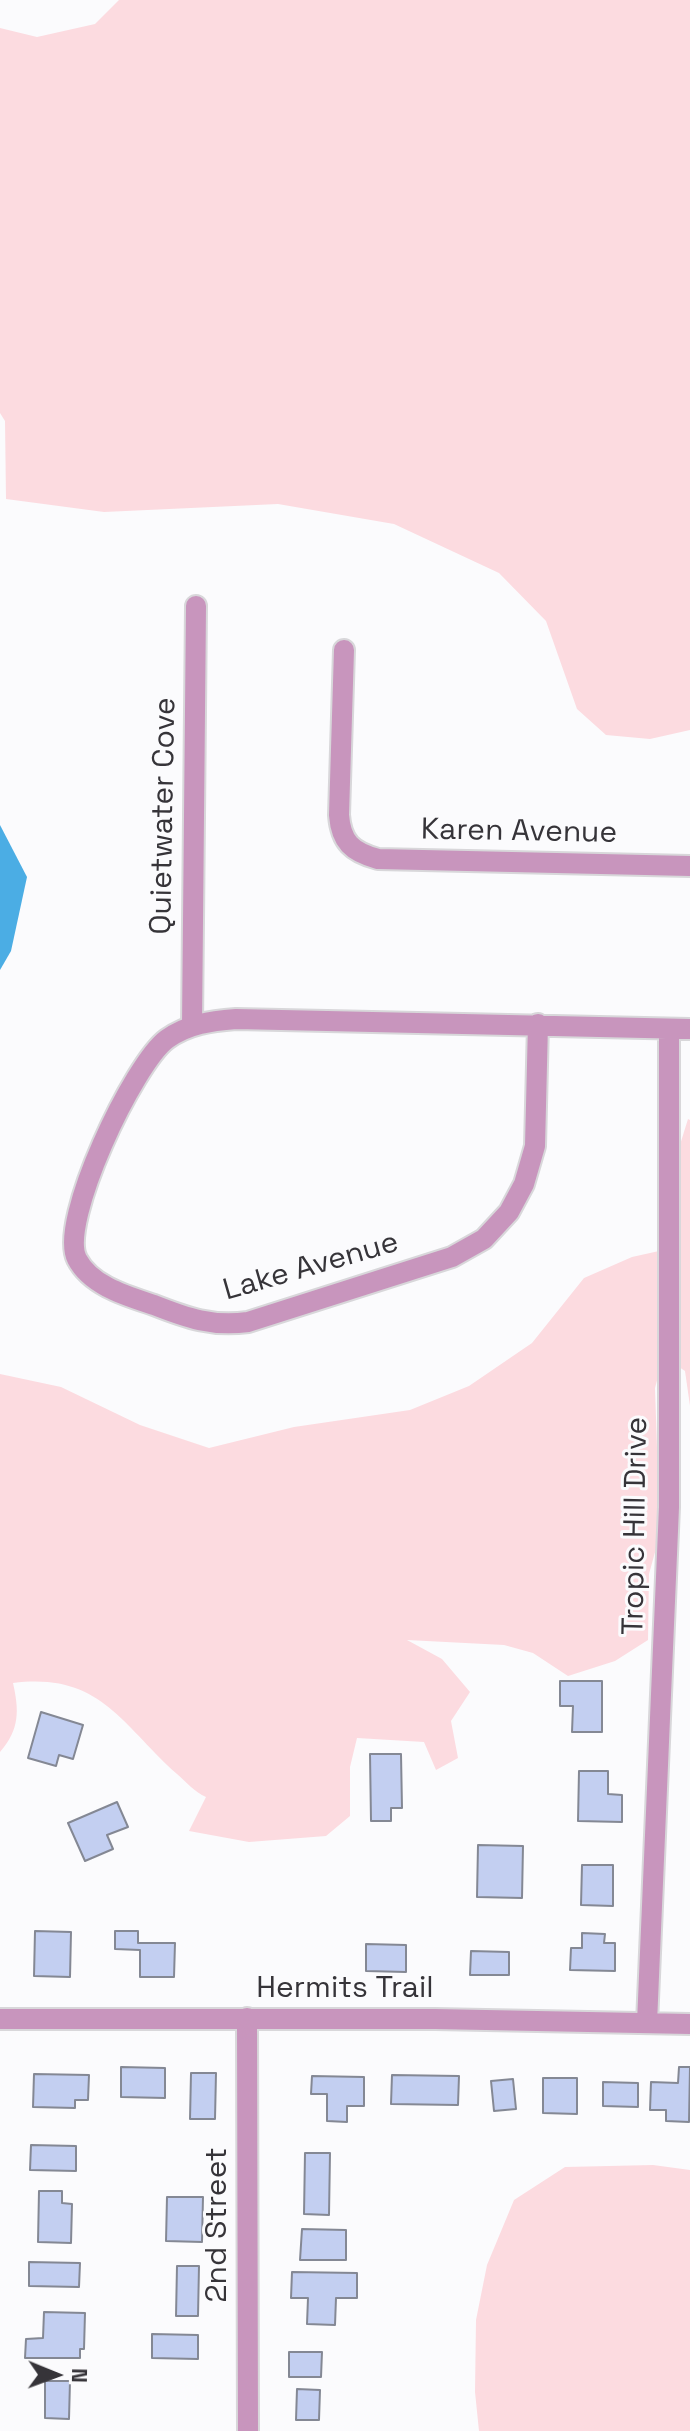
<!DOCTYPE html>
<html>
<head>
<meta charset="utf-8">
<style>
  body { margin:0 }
  #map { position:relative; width:690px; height:2431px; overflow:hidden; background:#fbfbfd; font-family:"Space Grotesk",sans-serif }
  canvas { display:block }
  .north { position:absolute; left:16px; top:2335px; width:80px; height:80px; -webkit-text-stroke:6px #fbfbfd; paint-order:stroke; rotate:91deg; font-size:22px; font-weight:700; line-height:32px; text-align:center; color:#363439 }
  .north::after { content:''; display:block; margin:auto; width:28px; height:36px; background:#363439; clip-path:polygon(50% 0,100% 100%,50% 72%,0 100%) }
</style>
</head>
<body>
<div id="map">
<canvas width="690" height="2431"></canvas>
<div class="north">N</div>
</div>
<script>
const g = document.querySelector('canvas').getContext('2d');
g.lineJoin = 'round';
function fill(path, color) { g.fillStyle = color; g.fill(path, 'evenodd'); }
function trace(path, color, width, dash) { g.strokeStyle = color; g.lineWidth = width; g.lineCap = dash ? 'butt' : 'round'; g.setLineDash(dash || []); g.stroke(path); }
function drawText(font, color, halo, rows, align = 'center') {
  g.font = font + ' "Space Grotesk",sans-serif'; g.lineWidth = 6; g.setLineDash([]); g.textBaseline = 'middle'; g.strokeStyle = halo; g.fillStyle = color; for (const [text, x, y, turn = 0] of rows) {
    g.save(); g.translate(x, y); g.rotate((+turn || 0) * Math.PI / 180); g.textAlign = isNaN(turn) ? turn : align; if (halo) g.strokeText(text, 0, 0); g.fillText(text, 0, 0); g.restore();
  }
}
const green = new Path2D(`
  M 119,0 L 690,0 L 690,730 L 650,739 L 606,735 L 577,709 L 546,621 L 499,573 L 394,524 L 278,504 L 104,512 L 6,499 L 5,421 L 0,413 L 0,28 L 37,37 L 95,24 Z
  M 688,1119 L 690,1120 L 690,1406 L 685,1371 L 679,1367 L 679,1148 Z
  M 659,1251 L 659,1373 L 655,1388 L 659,1507 L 657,1545 L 649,1574 L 648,1640 L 615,1661 L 568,1676 L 533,1653 L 504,1645 L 407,1640 L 442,1659 L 470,1692 L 451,1721 L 458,1758 L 436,1770 L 424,1742 L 357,1738 L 350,1767 L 350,1816 L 326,1836 L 249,1842 L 189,1831 L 206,1797 C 195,1792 186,1782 177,1774 C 121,1724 100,1672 13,1683 C 19,1710 20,1729 0,1752 L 0,1374 L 61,1387 L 140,1425 L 209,1448 L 294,1427 L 410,1410 L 469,1386 L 532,1343 L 584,1278 L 632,1257 Z
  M 653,2165 L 690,2170 L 690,2431 L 479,2431 L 475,2392 L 476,2320 L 487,2265 L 514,2200 L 565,2167 Z`);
const water = new Path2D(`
  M 0,825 L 27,877 L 11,951 L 0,970 Z`);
const building = new Path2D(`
  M 560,1681 L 602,1681 L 602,1732 L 572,1732 L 573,1706 L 560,1706 Z
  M 41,1712 L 83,1725 L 73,1759 L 59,1755 L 56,1766 L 28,1758 Z
  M 370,1754 L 401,1754 L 402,1808 L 391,1808 L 391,1821 L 371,1821 Z
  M 579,1771 L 608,1771 L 608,1794 L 622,1795 L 622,1822 L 578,1821 Z
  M 117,1802 L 128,1827 L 107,1835 L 113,1849 L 85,1861 L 68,1823 Z
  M 478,1845 L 523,1846 L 522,1898 L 477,1897 Z
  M 582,1865 L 613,1865 L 613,1906 L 581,1905 Z
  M 35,1931 L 71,1932 L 70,1977 L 34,1976 Z
  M 115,1931 L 138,1931 L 138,1943 L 175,1943 L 174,1977 L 140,1977 L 140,1950 L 115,1949 Z
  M 582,1933 L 605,1934 L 604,1943 L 615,1943 L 615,1971 L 570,1970 L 571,1948 L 582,1948 Z
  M 366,1944 L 406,1945 L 406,1972 L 366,1971 Z
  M 471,1951 L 509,1952 L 509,1975 L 470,1975 Z
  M 121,2067 L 165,2068 L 165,2098 L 121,2097 Z
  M 679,2067 L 690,2067 L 689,2122 L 666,2121 L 666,2110 L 650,2110 L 651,2082 L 678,2083 Z
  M 191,2073 L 216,2073 L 215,2119 L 190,2119 Z
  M 34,2074 L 89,2075 L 88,2100 L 75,2100 L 75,2108 L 33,2107 Z
  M 392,2075 L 459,2076 L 458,2105 L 391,2104 Z
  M 312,2076 L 364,2077 L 364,2106 L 347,2106 L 347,2122 L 327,2121 L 327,2094 L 311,2094 Z
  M 543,2078 L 577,2078 L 577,2114 L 543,2113 Z
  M 513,2079 L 516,2109 L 494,2111 L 491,2081 Z
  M 603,2082 L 638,2083 L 638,2107 L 603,2106 Z
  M 31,2145 L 76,2146 L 76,2171 L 30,2170 Z
  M 305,2153 L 330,2153 L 329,2215 L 304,2214 Z
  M 39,2191 L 62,2191 L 62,2203 L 72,2204 L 71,2243 L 38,2242 Z
  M 167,2197 L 203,2197 L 202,2242 L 166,2241 Z
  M 302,2229 L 346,2230 L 346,2260 L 300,2260 Z
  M 29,2262 L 80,2263 L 79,2287 L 29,2286 Z
  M 177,2266 L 199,2266 L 198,2316 L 176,2316 Z
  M 292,2272 L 357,2273 L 357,2298 L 336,2298 L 335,2325 L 307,2324 L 308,2298 L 291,2298 Z
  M 44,2312 L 85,2313 L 84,2349 L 80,2349 L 80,2358 L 25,2358 L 26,2339 L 43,2338 Z
  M 152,2334 L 198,2335 L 198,2359 L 152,2358 Z
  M 289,2352 L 322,2352 L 321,2377 L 289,2377 Z
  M 45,2381 L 70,2381 L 69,2419 L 45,2418 Z
  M 297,2389 L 320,2390 L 319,2420 L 296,2420 Z`);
const street = new Path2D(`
  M 344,650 L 339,815 C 341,842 352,852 378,859 L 690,866
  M 538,1024 L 535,1146 L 524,1184 L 509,1212 L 484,1239 L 452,1257 L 248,1322 C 212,1327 187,1318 154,1305 C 127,1296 91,1286 77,1259 C 58,1222 134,1063 167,1039 C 188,1024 211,1021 236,1019 L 690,1029
  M 192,1026 L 196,606
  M 247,2018 L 248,2431
  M 0,2019 L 435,2019 L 690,2024
  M 647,2023 L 669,1507 L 669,1029`);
const streetNames = [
  ["Quietwater Cove",164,816,-89],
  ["Karen Avenue",519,832,1],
  ["Lake Avenue",311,1267,-16],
  ["Tropic Hill Drive",636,1526,-89],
  ["Hermits Trail",345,1989],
  ["2nd Street",218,2225,-90]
];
fill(green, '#fcdbe0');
fill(water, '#4bade4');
fill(building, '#c3cff1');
trace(building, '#848894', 2);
trace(street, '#d8d7da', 24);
trace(street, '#c895bd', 20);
drawText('30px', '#363439', '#fbfbfd', streetNames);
</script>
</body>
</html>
